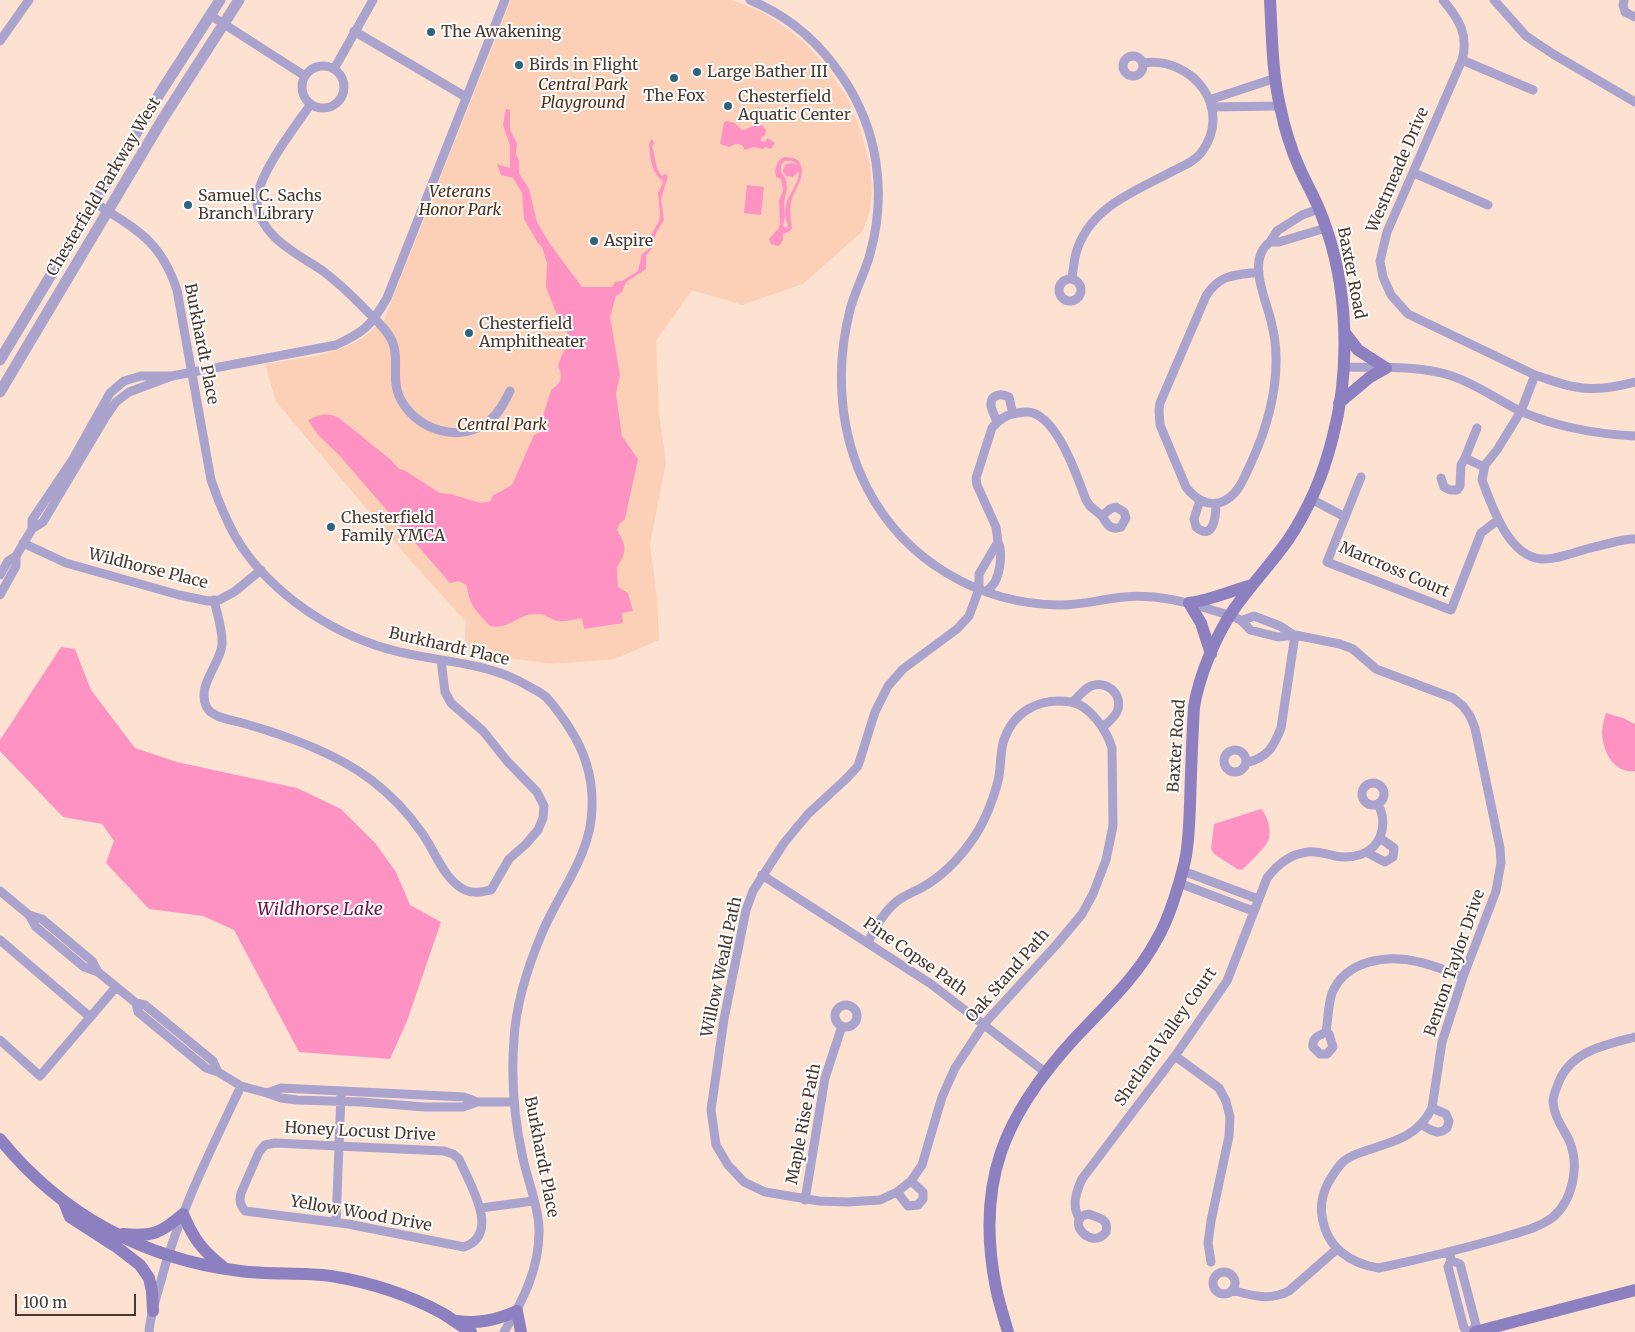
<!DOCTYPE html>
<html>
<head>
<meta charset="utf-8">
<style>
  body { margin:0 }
  #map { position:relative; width:1635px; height:1332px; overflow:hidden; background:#fde2d2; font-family:Merriweather,serif }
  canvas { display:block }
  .scale { position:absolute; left:15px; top:1294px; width:121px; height:22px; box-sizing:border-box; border:2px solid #49382d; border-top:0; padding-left:6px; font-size:15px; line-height:18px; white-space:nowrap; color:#49382d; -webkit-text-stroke:4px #fff; paint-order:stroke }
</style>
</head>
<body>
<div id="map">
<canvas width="1635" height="1332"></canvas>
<div class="scale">100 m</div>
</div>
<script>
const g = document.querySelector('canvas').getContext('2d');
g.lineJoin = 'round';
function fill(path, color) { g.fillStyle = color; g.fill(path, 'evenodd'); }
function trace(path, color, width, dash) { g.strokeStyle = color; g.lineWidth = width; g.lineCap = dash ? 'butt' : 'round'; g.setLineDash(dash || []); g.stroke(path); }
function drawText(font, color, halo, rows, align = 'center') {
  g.font = font + ' Merriweather,serif'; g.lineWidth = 4; g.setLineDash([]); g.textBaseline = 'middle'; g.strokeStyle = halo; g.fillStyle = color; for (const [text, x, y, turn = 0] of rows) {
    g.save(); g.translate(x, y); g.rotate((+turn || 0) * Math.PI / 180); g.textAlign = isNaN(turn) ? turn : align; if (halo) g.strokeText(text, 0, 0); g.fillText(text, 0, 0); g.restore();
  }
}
const green = new Path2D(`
  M 511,0 L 732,0 L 762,12 L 782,25 L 805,43 L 827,68 L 848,99 L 860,129 L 870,165 L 872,189 L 870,210 L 863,231 L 803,284 L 742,305 L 692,290 L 656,341 L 659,413 L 666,462 L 650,545 L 657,598 L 659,640 L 615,659 L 554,664 L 506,658 L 464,648 L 466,622 L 409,559 L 276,402 L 265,364 C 294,359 326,357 353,343 C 364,337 374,329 384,320 Z`);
const water = new Path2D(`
  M 506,109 L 510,110 L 510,130 L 517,143 L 516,154 L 519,161 L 519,173 L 529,189 L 537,222 L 550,244 L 582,287 L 612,287 L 615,282 L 622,281 L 638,271 L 642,254 L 651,247 L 652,233 L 659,221 L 660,214 L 658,193 L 663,183 L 662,180 C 651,173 650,156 649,144 L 651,140 L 653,140 L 654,143 L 652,147 C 656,156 654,168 662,176 L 665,174 L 668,176 L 661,199 L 664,220 L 656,233 L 653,247 L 646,256 L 646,269 L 626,282 L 622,292 L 616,296 L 610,317 L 620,375 L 616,394 L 622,436 L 638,459 L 625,519 L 620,523 L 617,530 C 626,545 628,552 617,567 L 618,587 L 628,593 L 633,611 L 622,613 L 623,623 L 584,629 L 582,618 C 575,619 565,622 558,621 C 550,619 544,613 535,614 C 518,614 509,630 490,626 C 483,618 474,610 470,600 C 468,595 468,590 466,585 L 459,581 L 450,583 L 338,454 L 318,435 L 308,420 C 320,414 327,412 339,418 L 391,460 L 399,469 L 404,470 L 440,493 L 450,494 L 481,503 L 491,501 L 492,496 L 512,485 L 534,435 L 547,429 L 547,423 L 542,419 L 551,390 C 562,383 563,377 558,366 L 562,354 L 567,347 L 568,336 L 566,327 L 558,318 L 546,287 L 547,263 L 542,247 L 538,243 L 524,219 L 522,193 L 513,178 L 501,175 L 497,164 L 510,168 L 510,145 L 503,125 Z
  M 727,121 L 735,123 L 742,130 C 751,129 753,123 762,125 L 766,130 L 765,135 L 761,138 L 761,141 L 764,142 L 768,138 L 775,143 L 771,149 L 765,147 L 763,149 L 754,147 L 745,150 C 741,141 735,144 729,147 L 720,144 L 724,122 Z
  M 784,157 L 794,158 L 799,161 C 808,177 794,187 791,203 C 789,212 791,219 792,228 L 790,231 L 783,234 L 783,240 L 780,245 L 777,246 L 771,244 L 769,239 L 778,229 L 780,224 L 779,201 L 783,190 L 781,179 L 776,177 C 774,169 776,161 784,157 ZM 785,161 L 792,161 L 797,164 L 790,163 L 785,165 L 783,171 L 786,176 L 793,177 L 798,172 L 799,174 C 795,195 779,199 788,226 L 786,228 L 783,226 L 785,217 L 784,203 L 787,188 L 786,179 L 781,172 L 781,165 Z
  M 747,185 L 764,187 L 761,215 L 744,213 Z
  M 61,647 L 75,649 L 91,690 L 135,748 L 177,762 L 297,788 L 341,809 L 376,844 L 396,872 L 410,905 L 441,922 L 407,1021 L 390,1059 L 299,1052 L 234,930 L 203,916 L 149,909 L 106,863 L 114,841 L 102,824 L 63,817 L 0,751 L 0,740 Z
  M 1606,713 L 1623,718 L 1635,724 L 1635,771 C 1614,774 1603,752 1602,733 C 1602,727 1604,719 1606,713 Z
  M 1261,809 C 1268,816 1273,834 1267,843 C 1262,851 1249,863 1242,870 L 1237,869 L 1214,854 L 1211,849 L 1214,824 Z`);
const minor = new Path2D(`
  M 750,0 C 789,16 820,43 843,78 C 878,130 887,193 870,254 C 865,273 855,290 850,310 C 835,369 839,433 867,488 C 905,561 979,604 1060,605 C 1082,605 1103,599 1124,597 C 1154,594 1184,601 1212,610 C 1228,615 1240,616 1250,630 L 1278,637 L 1295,635 L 1340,644 L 1353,649 L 1376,669 L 1453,698 L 1463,706 L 1470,716 L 1475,728 L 1500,848 L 1501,863 L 1496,891 L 1463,977 L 1442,1042 L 1432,1108 C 1418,1136 1396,1141 1368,1150 C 1359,1153 1351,1155 1344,1161 C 1337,1167 1333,1175 1328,1183 C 1323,1193 1320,1204 1322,1216 C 1324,1229 1330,1243 1341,1252 C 1352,1261 1364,1266 1379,1268 C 1421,1259 1462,1249 1504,1237 C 1520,1232 1539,1228 1553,1217 C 1573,1200 1580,1165 1569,1140 C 1563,1128 1554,1117 1553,1102 C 1553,1096 1556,1089 1558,1084 C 1570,1051 1605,1045 1635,1037
  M 1443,0 C 1459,19 1469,35 1462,60 L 1387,232 L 1380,261 L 1383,277 L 1391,295 L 1408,314 L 1535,375 L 1521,411 L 1497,450 L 1485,465 L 1482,480 C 1492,506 1508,556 1541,559 C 1556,560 1575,552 1590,548 C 1605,545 1620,539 1635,539
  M 1494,0 L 1526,36 L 1553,54 L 1635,102
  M 1624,0 L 1623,5 L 1625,12 L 1635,17
  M 210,15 L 305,76
  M 354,31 L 466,97
  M 0,41 L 29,0
  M1123 66a10 10 0 1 1 20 0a10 10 0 1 1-20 0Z
  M 1462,60 L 1533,90
  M302 87a21 21 0 1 1 42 0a21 21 0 1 1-42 0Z
  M 334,69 L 373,0
  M 1209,100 L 1276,78
  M 311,104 C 296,125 255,178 257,203 C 260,237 298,254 323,271 C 336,281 348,292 360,304 C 370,315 386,327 392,341 C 400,358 391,377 399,396 C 414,430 462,446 491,419 C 500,412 505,401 510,391
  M 1211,107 L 1280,106
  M 1414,173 L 1488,205
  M 95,203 C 137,230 160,240 177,290 L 211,480 C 218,500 225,518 235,536 C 265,587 320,626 375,645 C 425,663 482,658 528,686 C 535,690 542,693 547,698 C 556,708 563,718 570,729 C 585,752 593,779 592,807 C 592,854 559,892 542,933 C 528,966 516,1004 514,1039 C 511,1078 514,1117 522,1154 C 526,1176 539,1207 539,1229 C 540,1267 523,1301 504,1332
  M 1270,242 L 1277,231 L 1302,215 L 1319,209
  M 1259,272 C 1235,275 1220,274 1206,296 L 1160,403 L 1159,410 L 1160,425 L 1186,487 C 1195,499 1208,507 1222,502 C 1239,495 1244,477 1251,463 C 1267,428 1277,394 1276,356 C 1276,344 1274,333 1271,321 C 1266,299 1246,260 1270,242 L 1279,242 L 1326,228
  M 1072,279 C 1073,271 1074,261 1076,253 C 1089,208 1132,193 1169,173 C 1180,167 1193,163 1201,153 C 1234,110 1194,56 1143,63
  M1059 290a11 11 0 1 1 22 0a11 11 0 1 1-22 0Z
  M 1343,367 C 1378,368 1415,365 1449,375 C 1475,383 1496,399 1520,411 C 1556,427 1596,434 1635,436
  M 1535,375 C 1548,379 1562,385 1576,387 C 1593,391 1619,386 1635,382
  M 172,376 L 141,376 L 124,381 L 110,393 L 73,459 L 32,520 L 32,529 L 43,522 L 105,418 L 116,402 L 129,392 L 172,376 L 336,345 C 364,332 371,326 387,298 L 505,0
  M 997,421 C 995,417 992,411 991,406 C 990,394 1001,393 1009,397 L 1013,414
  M 1465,458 L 1477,428
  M 1361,477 L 1327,562 L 1451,610 L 1481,533 L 1498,520
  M 1441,478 L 1444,487 L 1450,490 L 1457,490 L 1460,486 L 1461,465 L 1465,458 L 1484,467
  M 1311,499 L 1345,517
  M 1200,500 L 1194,519 L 1196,527 C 1214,542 1216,515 1216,503
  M 1116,507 L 1124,512 L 1126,518 L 1121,527 C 1110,531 1107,524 1102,516 L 1110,509 Z
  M 998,542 L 996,527 L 977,485 L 976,478 L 992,428 C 999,419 1007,414 1018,413 C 1023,412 1029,411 1033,413 C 1059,422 1077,476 1086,500 L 1090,506 L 1102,516
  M 23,543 L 66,563 L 179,595 L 208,601 L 219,600 L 234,592 L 261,570
  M 0,575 L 8,561 L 16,556
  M 0,595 L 16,566 L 16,556 L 32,529
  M 214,600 C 217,614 223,630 222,645 C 220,664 197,685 206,706 C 211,717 228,719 239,722 C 282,734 334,752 370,779 C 390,794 408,813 422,833 C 435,851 444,880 465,890 C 474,894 482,892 491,890 L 509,859 L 526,844 L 538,830 L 543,818 L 544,806 L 537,792 L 507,761 L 483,731 L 451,703 L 445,692 L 441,660
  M 1243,620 L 1254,616 L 1280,626 L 1294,635
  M 1073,702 C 1078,697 1084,689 1091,686 C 1106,680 1122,693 1118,709 C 1116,717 1108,722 1103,727
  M1224 761a11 11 0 1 1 22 0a11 11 0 1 1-22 0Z
  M 1246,763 C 1268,757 1273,748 1281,728 L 1295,635
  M1362 794a11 11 0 1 1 22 0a11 11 0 1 1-22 0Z
  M 1368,853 L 1385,862 L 1393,857 L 1394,848 L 1380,838
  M 1183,871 L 1258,899
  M 762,875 L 931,984 L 1045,1072
  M 1179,883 L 1253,911
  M 0,891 L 29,915 L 36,927 L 84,967 L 98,972 L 92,961 L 42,919 L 29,915
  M 0,940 L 90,1017
  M 868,942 C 876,927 883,913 896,902 C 904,895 914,892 923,887 C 942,876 957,861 970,843 C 984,824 992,804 998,781 C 1001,769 1000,756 1003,743 C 1012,712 1039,697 1071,702 C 1090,705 1107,731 1112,748 L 1113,826 L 1106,860 L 1093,894 L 1082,914 L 1057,944 L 984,1024 L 955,1068 L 942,1097 L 922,1165 L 911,1181 L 897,1192 L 880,1200 L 847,1202 L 819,1201 L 765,1192 L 744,1182 L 728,1165 L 716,1145 L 711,1110 L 724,1019 L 746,910 L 753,891 L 784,843 L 808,814 L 847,778 L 858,766 L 875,712 L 888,686 L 903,669 L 957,629 L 969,616 L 979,589 L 979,574 L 998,542 C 1003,552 1000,572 995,582 C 993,585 989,589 987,591
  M 98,972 L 136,1003 L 145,1005 L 213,1061 L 218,1072 L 206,1068 L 138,1012 L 136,1003
  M835 1016a11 11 0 1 1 22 0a11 11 0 1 1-22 0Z
  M 1326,1032 C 1328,1020 1328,1005 1332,993 C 1346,960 1387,954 1419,962 C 1434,965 1449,972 1463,977
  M 1326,1032 L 1329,1034 L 1333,1047 L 1327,1054 L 1320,1054 L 1313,1047 C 1312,1037 1319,1036 1326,1032 Z
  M 0,1040 L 40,1076 L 116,987
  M 1175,1056 L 1219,1088 L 1226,1101 L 1230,1117 L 1229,1136 L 1211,1221 L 1208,1243 L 1211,1262
  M 218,1072 L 241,1086 L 267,1093
  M 477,1102 L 464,1097 L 281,1088 L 267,1093 L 281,1098 L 297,1100 L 362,1102 L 425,1107 L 463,1107 L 477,1102 L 513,1102
  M 1422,1125 C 1431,1130 1438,1136 1447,1128 L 1449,1121 L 1446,1114 L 1432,1108
  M 275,1143 L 444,1151 L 453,1154 L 459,1159 C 469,1183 502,1234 464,1247 L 348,1224 L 245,1211 C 240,1204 239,1201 241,1193 L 259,1152 L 265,1145 Z
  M 897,1192 L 908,1206 L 918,1205 L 923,1199 L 923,1192 L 911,1181
  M 805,1200 L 825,1078 L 842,1026
  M 481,1208 L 533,1201
  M 1089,1214 C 1099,1218 1109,1219 1106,1232 C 1091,1252 1063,1218 1089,1214 Z
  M 1080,1219 C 1071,1207 1076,1192 1082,1179 L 1175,1056 L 1227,981 L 1267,878 C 1278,864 1290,854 1308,852 C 1317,851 1326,854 1335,856 C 1353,859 1372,855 1380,837 C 1385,825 1383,814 1378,804
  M 336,1222 L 341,1095
  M 1450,1253 L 1451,1260 L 1448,1267 L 1464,1328 L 1469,1332
  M 1451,1260 L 1460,1264 L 1476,1325 L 1471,1332
  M1213 1283a11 11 0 1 1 22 0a11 11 0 1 1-22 0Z
  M 1232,1290 C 1253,1296 1269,1301 1289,1291 L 1337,1249
  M 149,1332 C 150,1316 156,1299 160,1284 C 178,1214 211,1150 241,1086`);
const tertiary = new Path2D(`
  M 0,360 L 162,90 L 220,0
  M 0,392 L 162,120 L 239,0`);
const secondary = new Path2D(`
  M 1345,333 L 1358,350 L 1386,368
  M 1339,403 L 1370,377 L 1386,368
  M 1211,654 L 1201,623 L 1189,603 C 1211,600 1230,591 1252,585
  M 0,1139 C 61,1214 143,1259 240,1271 C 270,1275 301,1272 331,1276 C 368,1282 409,1295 442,1313 C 452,1319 461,1326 471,1332
  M 64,1202 L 70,1217 L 118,1248 L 140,1265 L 149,1278 L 152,1291 L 153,1311
  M 123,1234 C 153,1237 161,1233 183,1214 C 193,1238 202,1250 222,1266
  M 457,1321 C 479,1324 496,1320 517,1311 L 521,1332
  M 1008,1332 C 1004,1318 999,1303 996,1288 C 975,1182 1004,1115 1075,1038 C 1104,1007 1137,977 1157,939 C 1168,921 1179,886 1184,865 C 1189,846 1189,825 1190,805 C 1191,772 1192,740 1194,707 C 1199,676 1216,635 1234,609 C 1251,585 1271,564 1288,540 C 1309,509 1324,473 1333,436 C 1351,368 1348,285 1323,219 C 1317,201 1307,185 1299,167 C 1291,149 1284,126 1280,106 C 1272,72 1272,35 1270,0
  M 1475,1332 L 1635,1290`);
const markers = [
  [431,32,5,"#2c637e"],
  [519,65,5,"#2c637e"],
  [697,72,5,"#2c637e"],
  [674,78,5,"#2c637e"],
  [728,106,5,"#2c637e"],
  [188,205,5,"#2c637e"],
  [594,241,5,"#2c637e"],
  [469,333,5,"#2c637e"],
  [331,527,5,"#2c637e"]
];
const poiNames = [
  ["The Awakening",441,32],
  ["Birds in Flight",529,65],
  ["Large Bather III",707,72],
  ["The Fox",674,96,"center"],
  ["Chesterfield",738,97],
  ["Aquatic Center",738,115],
  ["Samuel C. Sachs",198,196],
  ["Branch Library",198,214],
  ["Aspire",604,241],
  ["Chesterfield",479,324],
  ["Amphitheater",479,342],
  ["Chesterfield",341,518],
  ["Family YMCA",341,536]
];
const parkNames = [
  ["Central Park",583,85],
  ["Playground",583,103],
  ["Veterans",460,192],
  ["Honor Park",460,210],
  ["Central Park",502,425]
];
const streetNames = [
  ["Westmeade Drive",1398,170,-67],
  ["Chesterfield Parkway West",104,187,-59],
  ["Baxter Road",1351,273,79],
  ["Burkhardt Place",201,344,79],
  ["Wildhorse Place",148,569,14],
  ["Marcross Court",1394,570,23],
  ["Burkhardt Place",449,647,13],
  ["Baxter Road",1177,746,-86],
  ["Pine Copse Path",915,957,35],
  ["Benton Taylor Drive",1455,963,-71],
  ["Willow Weald Path",722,967,-78],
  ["Oak Stand Path",1008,976,-49],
  ["Shetland Valley Court",1166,1037,-55],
  ["Maple Rise Path",804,1124,-79],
  ["Honey Locust Drive",360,1132,3],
  ["Burkhardt Place",541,1157,79],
  ["Yellow Wood Drive",361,1214,10]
];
const waterNames = [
  ["Wildhorse Lake",320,910]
];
fill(green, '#fcd0b7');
fill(water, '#fe93c3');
trace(minor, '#aaa3ce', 9);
trace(tertiary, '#aaa3ce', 11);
trace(secondary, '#8c80c0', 12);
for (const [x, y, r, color] of markers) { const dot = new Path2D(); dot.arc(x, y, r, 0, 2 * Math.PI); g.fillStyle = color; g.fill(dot); trace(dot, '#fff', 2); }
drawText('16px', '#49382d', '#fff', poiNames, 'left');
drawText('italic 16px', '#522c12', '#fff', parkNames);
drawText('16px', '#49382d', '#fff', streetNames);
drawText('italic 18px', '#721448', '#fff', waterNames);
</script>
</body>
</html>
